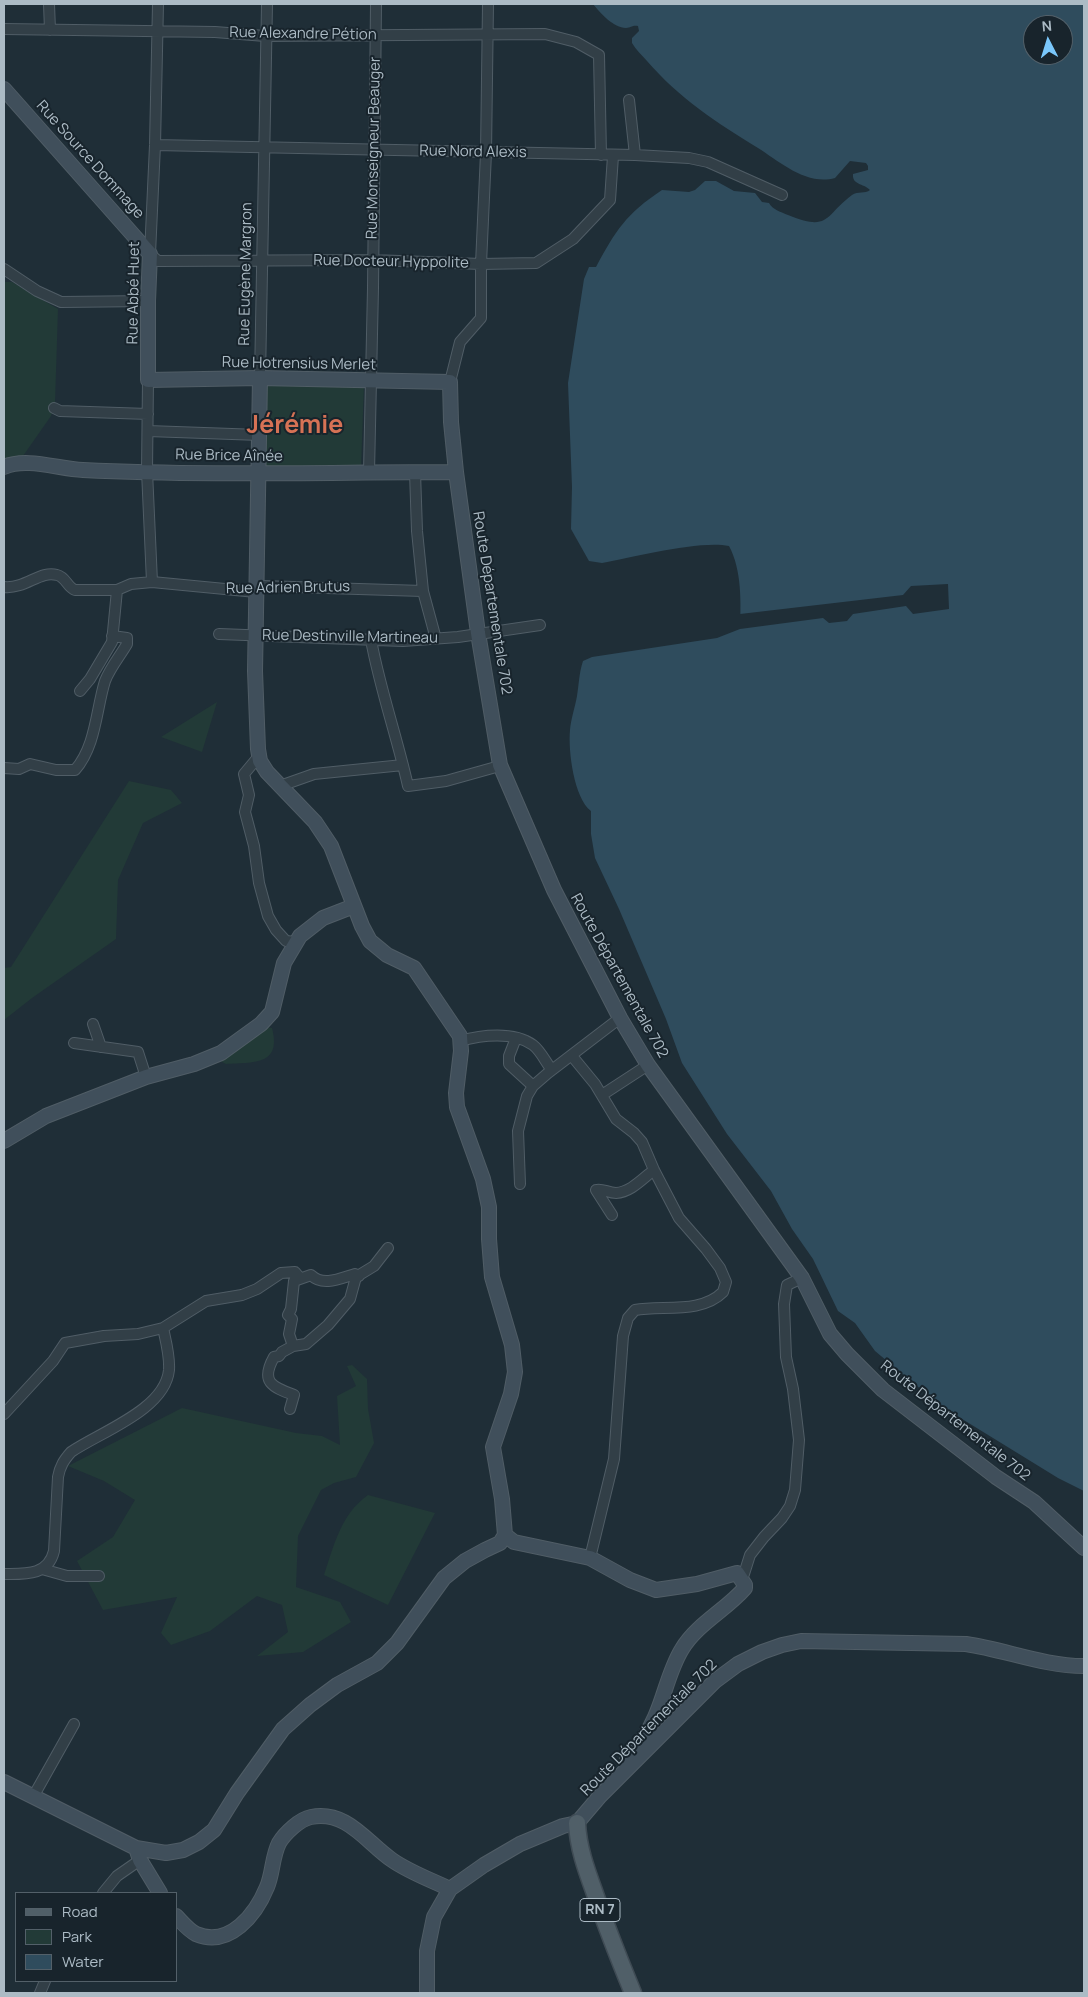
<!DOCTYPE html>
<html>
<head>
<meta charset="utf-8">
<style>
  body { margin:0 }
  #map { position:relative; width:1088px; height:1997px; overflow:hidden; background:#1f2e37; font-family:Manrope,sans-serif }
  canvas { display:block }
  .frame { position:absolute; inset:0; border:5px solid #acbbc5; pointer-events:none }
  .legend { position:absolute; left:15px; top:1892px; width:162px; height:90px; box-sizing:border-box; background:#18242c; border:1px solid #536069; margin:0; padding:6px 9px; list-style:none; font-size:15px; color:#acbbc5 }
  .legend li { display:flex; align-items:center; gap:10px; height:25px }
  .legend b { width:25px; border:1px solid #536069 }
  .north { position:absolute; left:1023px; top:15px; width:50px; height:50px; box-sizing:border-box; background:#18242c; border:1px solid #536069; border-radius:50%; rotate:355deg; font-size:14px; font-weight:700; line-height:20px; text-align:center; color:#acbbc5 }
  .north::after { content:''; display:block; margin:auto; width:18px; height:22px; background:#7ac7fb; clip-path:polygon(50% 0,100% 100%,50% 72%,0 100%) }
</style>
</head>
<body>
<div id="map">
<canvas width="1088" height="1997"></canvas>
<div class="frame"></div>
<ul class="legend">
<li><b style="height:6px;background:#505f68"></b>Road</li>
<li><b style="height:14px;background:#223a37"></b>Park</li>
<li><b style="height:14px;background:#2f4c5d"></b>Water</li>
</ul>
<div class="north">N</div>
</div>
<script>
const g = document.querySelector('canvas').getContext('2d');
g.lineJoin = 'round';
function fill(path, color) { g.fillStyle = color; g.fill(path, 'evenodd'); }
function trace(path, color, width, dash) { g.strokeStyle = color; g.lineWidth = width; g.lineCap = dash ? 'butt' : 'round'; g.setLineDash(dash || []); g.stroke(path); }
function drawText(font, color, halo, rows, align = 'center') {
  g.font = font + ' Manrope,sans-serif'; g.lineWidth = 4; g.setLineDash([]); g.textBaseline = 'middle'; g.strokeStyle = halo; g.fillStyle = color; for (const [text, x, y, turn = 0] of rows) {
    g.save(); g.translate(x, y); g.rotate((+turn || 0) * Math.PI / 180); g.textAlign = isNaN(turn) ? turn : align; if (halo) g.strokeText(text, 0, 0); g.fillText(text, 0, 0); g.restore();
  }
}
const green = new Path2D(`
  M 4,282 L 12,282 L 58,309 L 55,403 L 51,416 L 23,456 L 4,462 Z
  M 265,382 L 364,384 L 361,468 L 263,469 Z
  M 217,702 L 202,752 L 161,737 Z
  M 129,781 L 171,790 L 182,803 L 143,823 L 118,880 L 116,939 L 32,998 L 4,1020 L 4,968 L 11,967 Z
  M 266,1027 L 272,1028 C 282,1066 253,1062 226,1064 L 222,1062 L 220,1059 Z
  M 352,1365 L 367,1379 L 368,1409 L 374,1443 L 356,1477 L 334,1483 L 321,1490 L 298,1536 L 296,1587 L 340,1602 L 351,1622 L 303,1652 L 257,1656 L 288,1632 L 282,1605 L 257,1596 L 210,1631 L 171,1645 L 161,1633 L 177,1597 L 103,1610 L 77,1561 L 113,1537 L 135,1500 L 104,1481 L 68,1466 L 182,1408 L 296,1433 L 322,1436 L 340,1445 L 337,1396 L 356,1386 L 347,1366 Z
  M 368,1495 L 435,1513 L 388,1605 L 324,1575 C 334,1545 341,1514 368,1495 Z`);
const water = new Path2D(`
  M 593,4 L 1084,4 L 1084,1491 L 1058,1478 L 941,1406 L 875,1351 L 855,1323 L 838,1311 L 813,1259 L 792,1229 L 771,1191 L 727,1134 L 682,1063 L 666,1019 L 619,909 L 595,858 L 591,834 L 591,811 C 574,798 568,751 570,730 C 571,719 575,707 577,696 C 579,684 579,673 583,661 L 592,657 L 717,638 L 740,629 C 741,603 742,570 729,546 C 700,540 634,557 602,563 L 589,561 L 571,529 L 572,487 L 568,383 L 584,279 L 589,267 L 596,267 C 616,230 626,214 662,190 L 689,192 L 695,190 L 705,181 L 716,181 L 734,191 L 755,193 L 762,202 L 769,203 C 773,210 781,212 788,215 C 830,232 824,216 852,195 C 858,191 865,194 870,190 C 863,183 852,185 853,174 L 868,170 L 868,166 L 866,163 L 850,161 L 835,178 C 807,186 780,162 758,148 C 717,123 679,98 647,61 C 642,55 636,50 632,43 L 632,38 L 639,31 L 638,26 C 632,25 631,28 626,28 C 614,28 600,13 593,4 ZM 1033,25 L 1063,25 L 1063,55 L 1033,55 Z`);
const pier = new Path2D(`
  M 948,584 L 949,609 L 913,614 L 906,606 L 853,614 L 847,621 L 829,623 L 823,618 L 740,629 L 740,614 L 903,595 L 911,586 Z`);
const street = new Path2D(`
  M 49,4 L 50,30
  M 158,4 L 155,145 L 150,254 L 158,261 L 372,260 L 481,264 L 536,263 L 573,239 L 610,200 L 613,156
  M 4,29 L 215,32 L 265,36 L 545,34 L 576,42 L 599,55 L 601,155
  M 629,100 L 635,155
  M 155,145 L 635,155 L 689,158 L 708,162 L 782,195
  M 4,269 L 37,291 L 61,302 L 148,301
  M 260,378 L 267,4
  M 148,380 L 147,471 L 152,582
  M 450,382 L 460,342 L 481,318 L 481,264 L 486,153 L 488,4
  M 54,408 L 60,411 L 148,414
  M 148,431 L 260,435
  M 369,472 L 373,288 L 376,4
  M 415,472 L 417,531 L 423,591 L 436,639
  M 4,587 C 26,589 40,570 57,575 C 66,577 67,587 75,590 L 117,590 L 131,584 L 152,582 L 256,592 L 262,586 L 423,591
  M 219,634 L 403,641 L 458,637 L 540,625
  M 371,640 C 380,689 397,737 408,786 L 446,781 L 496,767 L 500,765
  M 80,691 L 90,679 L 112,642 L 117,590
  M 259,756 L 244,774 L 249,795 L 245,812 L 254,846 L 259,883 L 268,916 L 276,930 L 286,941 L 296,942
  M 4,768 L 19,769 L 30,764 L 56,770 L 75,770 C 96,746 96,710 105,681 C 110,668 120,656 127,644 L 127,638 L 112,636
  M 280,786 L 314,774 L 403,765
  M 93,1024 L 101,1047
  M 516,1038 L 509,1056 L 509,1064 L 533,1086
  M 460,1041 C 481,1035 514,1031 533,1045 C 541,1051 546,1063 552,1070
  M 74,1043 L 138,1052 L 146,1077
  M 572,1056 L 595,1084 L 616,1119 L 634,1133 L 642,1142 L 654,1170 L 679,1218 L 706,1249 L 720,1268 L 726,1282 L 723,1292 C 701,1314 663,1305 635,1310 L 628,1318 L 623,1336 L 614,1459 L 590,1558
  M 602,1095 L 648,1065
  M 520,1184 L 518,1131 L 527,1096 L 533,1086 L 548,1073 L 620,1018
  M 612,1215 L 596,1190 C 602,1188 608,1193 616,1193 C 631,1192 642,1179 654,1170
  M 293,1346 L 289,1334 L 292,1319 L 288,1315 L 291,1309 L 294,1281 L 311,1275 C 323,1287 341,1278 355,1274 L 359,1276
  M 290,1409 L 294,1395 C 272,1387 260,1382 274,1357 L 279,1356 L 282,1352 L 293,1346 L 306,1344 L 328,1325 L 350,1299 L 356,1277 L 374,1266 L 388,1248
  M 4,1414 L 53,1361 L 65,1343 L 104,1336 L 138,1334 L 163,1328 L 206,1301 L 242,1295 L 257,1289 L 281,1273 L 295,1272 L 300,1278
  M 42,1569 L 67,1576 L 99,1576
  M 737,1573 L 744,1574 L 750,1555 L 764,1537 L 782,1518 L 790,1506 L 795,1490 L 799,1440 L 793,1389 L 786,1357 L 784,1304 L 787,1285 L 802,1278
  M 4,1574 C 25,1574 48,1576 54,1551 L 58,1477 C 60,1466 64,1460 71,1452 C 100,1432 165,1410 169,1370 C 170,1356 166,1342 163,1328
  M 33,1797 L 74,1724
  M 103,1893 L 117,1876 L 140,1860
  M 40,1993 L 45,1981`);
const secondary = new Path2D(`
  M 4,89 L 150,254 L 148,301 L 148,380 L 260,378 L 450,382 L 451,422 L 456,472 L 478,633 L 500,765 L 554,890 L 620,1018 L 648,1065 L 802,1278 L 830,1334 L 847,1354 L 883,1390 L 996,1477 L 1034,1502 L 1084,1548
  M 4,467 C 27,457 58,469 83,470 C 207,476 331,472 456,472
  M 4,1141 L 46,1116 L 146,1077 L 194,1064 L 221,1053 L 261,1024 L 272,1012 L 284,963 L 300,936 L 323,918 L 354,906
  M 505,1535 L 514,1542 L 590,1558 L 630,1580 L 656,1590 L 697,1584 L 737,1573 L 745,1585 L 745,1588 C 726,1610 697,1624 682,1649 C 669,1670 665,1695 655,1717 C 649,1732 638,1746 627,1758
  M 4,1782 L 136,1848 L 166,1853 L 183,1850 L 199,1842 L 214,1830 L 237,1793 L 283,1729 L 310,1705 L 337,1685 L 377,1663 L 397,1643 L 444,1578 L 465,1561 L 485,1550 L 500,1543 L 505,1535 L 502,1499 L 493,1447 L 511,1394 L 515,1372 L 512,1345 L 492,1277 L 489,1239 L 489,1207 L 483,1179 L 457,1107 L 456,1093 L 461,1051 L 460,1036 L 414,968 L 387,955 L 370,941 L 362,926 L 331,846 L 315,822 L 267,772 L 260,761 L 258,749 L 255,671 L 260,378
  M 136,1848 L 140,1860 L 160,1893
  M 176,1916 C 182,1922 188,1930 196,1934 C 230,1948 256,1914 267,1887 C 273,1873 272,1857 279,1843 C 285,1833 300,1819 311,1817 C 347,1810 366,1842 392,1860 C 409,1872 431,1880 450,1889
  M 427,1993 L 427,1951 L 434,1917 L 450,1889 L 484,1865 L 520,1844 L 563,1826 L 577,1823 L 600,1796 L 715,1681 L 738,1664 L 762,1652 L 782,1645 L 801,1641 L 966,1644 C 1006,1650 1044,1666 1084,1666`);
const primary = new Path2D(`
  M 577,1823 C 578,1847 586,1869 594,1891 C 606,1926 619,1959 633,1993`);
const shields = [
  [600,1910,40]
];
const shieldNames = [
  ["RN 7",600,1910]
];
const streetNames = [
  ["Rue Alexandre Pétion",303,34,1],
  ["Rue Monseigneur Beauger",374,148,-89],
  ["Rue Nord Alexis",473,152,1],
  ["Rue Source Dommage",90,160,48],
  ["Rue Docteur Hyppolite",391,262,1],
  ["Rue Eugène Margron",246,274,-89],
  ["Rue Abbé Huet",134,293,-89],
  ["Rue Hotrensius Merlet",299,364,1],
  ["Rue Brice Aînée",229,456,1],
  ["Rue Adrien Brutus",288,588,-1],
  ["Route Départementale 702",492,603,81],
  ["Rue Destinville Martineau",350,637,1],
  ["Route Départementale 702",619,976,61],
  ["Route Départementale 702",955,1421,38],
  ["Route Départementale 702",649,1728,-45]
];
const townNames = [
  ["Jérémie",295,426]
];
fill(green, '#223a37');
fill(water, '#2f4c5d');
fill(pier, '#1f2e37');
trace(street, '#505d66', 12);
trace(secondary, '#505d66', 16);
trace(primary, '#3f4b54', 19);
trace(street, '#323f47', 10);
trace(secondary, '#404f5b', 14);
trace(primary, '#505f68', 16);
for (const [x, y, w] of shields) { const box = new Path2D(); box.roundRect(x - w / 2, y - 11.5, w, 23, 4); g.fillStyle = '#18242c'; g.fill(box); trace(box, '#acbbc5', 1); }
drawText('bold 14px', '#acbbc5', null, shieldNames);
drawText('15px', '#acbbc5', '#18242c', streetNames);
drawText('bold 25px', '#d67255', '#18242c', townNames);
</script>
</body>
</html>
